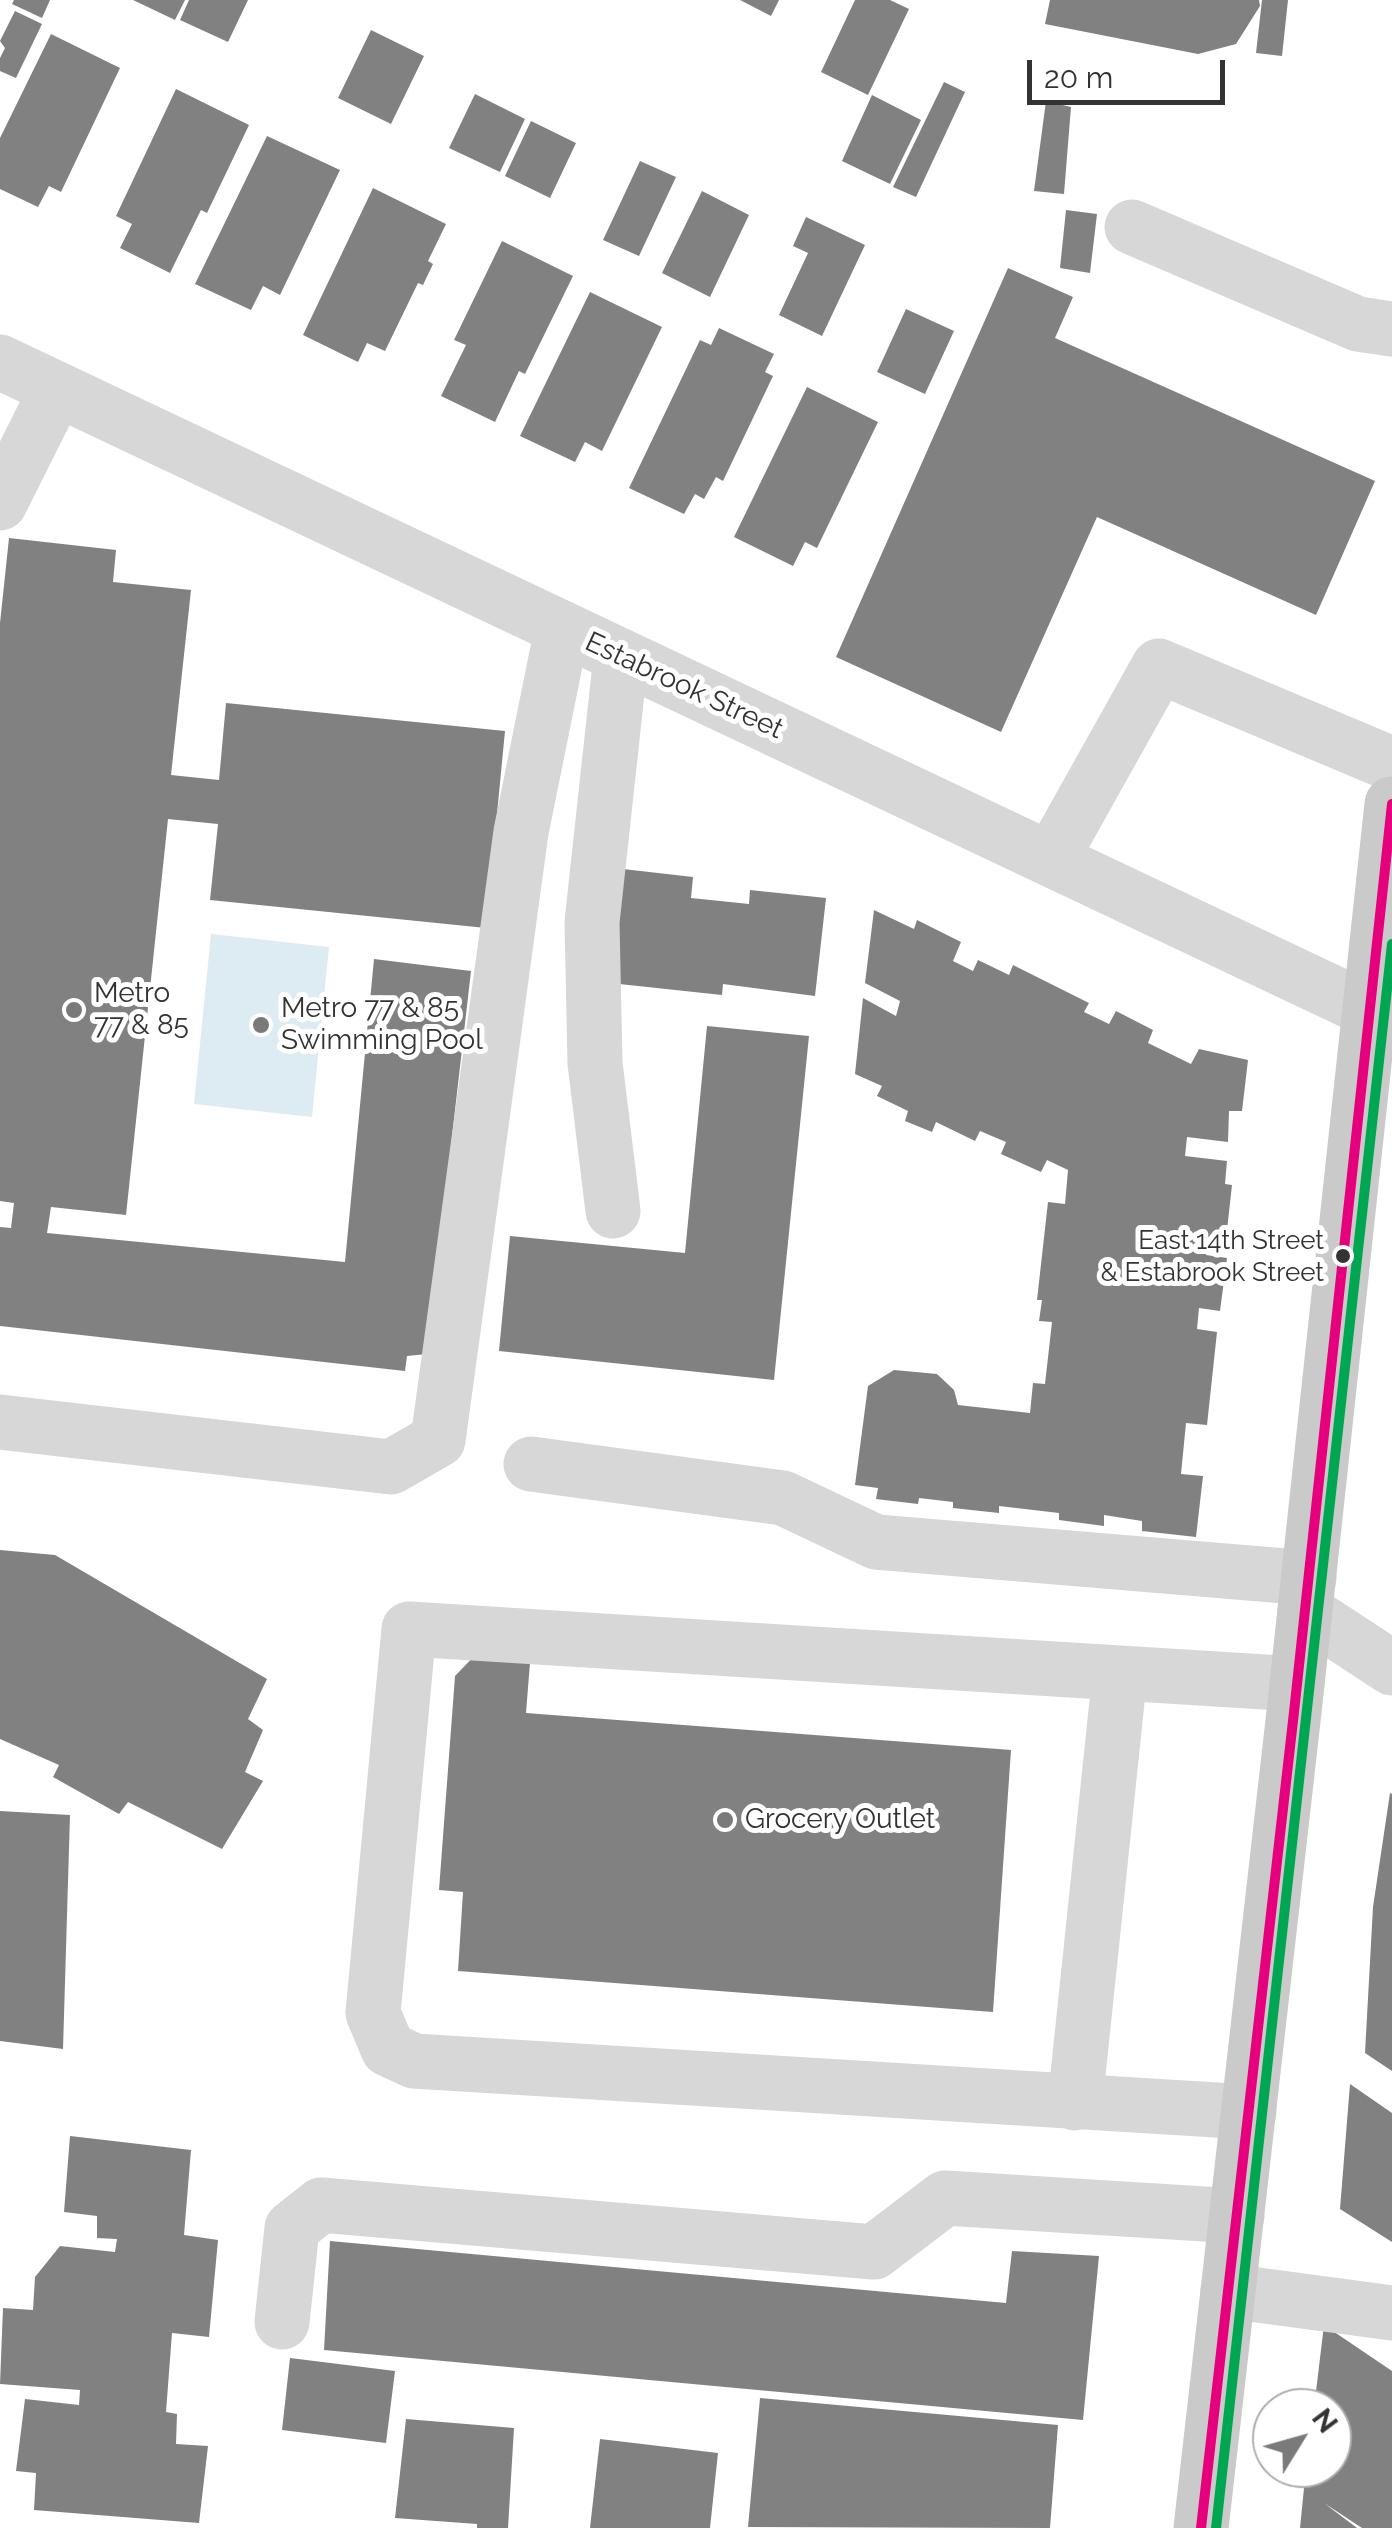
<!DOCTYPE html>
<html>
<head>
<meta charset="utf-8">
<style>
  body { margin:0 }
  #map { position:relative; width:1392px; height:2528px; overflow:hidden; background:#fff; font-family:Raleway,sans-serif }
  canvas { display:block }
  .north { position:absolute; left:1252px; top:2388px; width:100px; height:100px; box-sizing:border-box; background:#fff; border:2px solid #adadad; border-radius:50%; rotate:53deg; font-size:28px; font-weight:700; line-height:40px; text-align:center; color:#333 }
  .north::after { content:''; display:block; margin:auto; width:35px; height:45px; background:#7a7a7a; clip-path:polygon(50% 0,100% 100%,50% 72%,0 100%) }
  .scale { position:absolute; left:1027px; top:60px; width:198px; height:45px; box-sizing:border-box; border:5px solid #333; border-top:0; padding-left:12px; font-size:30px; line-height:35px; white-space:nowrap; color:#333; -webkit-text-stroke:8px #fff; paint-order:stroke }
</style>
</head>
<body>
<div id="map">
<canvas width="1392" height="2528"></canvas>
<div class="north">N</div>
<div class="scale">20 m</div>
</div>
<script>
const g = document.querySelector('canvas').getContext('2d');
g.lineJoin = 'round';
function fill(path, color) { g.fillStyle = color; g.fill(path, 'evenodd'); }
function trace(path, color, width, dash) { g.strokeStyle = color; g.lineWidth = width; g.lineCap = dash ? 'butt' : 'round'; g.setLineDash(dash || []); g.stroke(path); }
function drawText(font, color, halo, rows, align = 'center') {
  g.font = font + ' Raleway,sans-serif'; g.lineWidth = 10; g.setLineDash([]); g.textBaseline = 'middle'; g.strokeStyle = halo; g.fillStyle = color; for (const [text, x, y, turn = 0] of rows) {
    g.save(); g.translate(x, y); g.rotate((+turn || 0) * Math.PI / 180); g.textAlign = isNaN(turn) ? turn : align; if (halo) g.strokeText(text, 0, 0); g.fillText(text, 0, 0); g.restore();
  }
}
const water = new Path2D(`
  M 211,934 L 329,947 L 312,1117 L 194,1104 Z`);
const building = new Path2D(`
  M 14,0 L 50,0 L 42,18 L 12,4 Z
  M 133,0 L 185,0 L 175,20 Z
  M 189,0 L 248,0 L 228,42 L 180,20 Z
  M 740,0 L 779,0 L 771,16 Z
  M 855,0 L 890,0 L 909,9 L 868,95 L 821,72 Z
  M 1050,0 L 1259,0 L 1260,6 L 1236,44 L 1198,54 L 1045,24 Z
  M 1262,0 L 1288,0 L 1282,56 L 1256,53 Z
  M 15,11 L 42,24 L 16,78 L 0,71 L 0,58 L 5,48 L 0,41 Z
  M 371,30 L 424,56 L 391,124 L 338,98 Z
  M 51,34 L 120,68 L 61,192 L 49,186 L 38,207 L 0,189 L 0,138 Z
  M 944,82 L 965,92 L 916,197 L 893,187 Z
  M 176,89 L 249,125 L 207,213 L 201,210 L 170,273 L 120,248 L 132,224 L 116,216 Z
  M 475,94 L 525,119 L 500,172 L 449,148 Z
  M 872,95 L 921,120 L 890,184 L 842,161 Z
  M 1046,101 L 1071,107 L 1064,194 L 1034,191 Z
  M 531,121 L 576,143 L 550,198 L 505,176 Z
  M 267,136 L 340,170 L 280,295 L 263,286 L 251,310 L 195,284 Z
  M 640,161 L 676,177 L 639,256 L 603,240 Z
  M 373,188 L 446,224 L 428,261 L 433,264 L 423,285 L 418,283 L 385,351 L 367,343 L 358,362 L 303,335 Z
  M 702,191 L 749,215 L 710,297 L 662,273 Z
  M 1066,210 L 1097,214 L 1090,273 L 1060,268 Z
  M 806,217 L 865,245 L 822,336 L 779,315 L 808,253 L 793,246 Z
  M 502,241 L 573,276 L 525,374 L 519,371 L 495,422 L 441,396 L 466,345 L 454,340 Z
  M 1008,268 L 1073,297 L 1055,338 L 1375,481 L 1316,615 L 1097,517 L 1001,732 L 836,657 Z
  M 590,292 L 662,327 L 602,451 L 585,442 L 575,462 L 520,436 Z
  M 906,309 L 954,331 L 925,394 L 877,372 Z
  M 719,328 L 774,354 L 765,372 L 773,376 L 723,481 L 716,477 L 704,499 L 695,494 L 684,514 L 629,488 L 700,340 L 711,345 Z
  M 807,387 L 878,422 L 817,548 L 805,542 L 793,566 L 734,537 Z
  M 9,538 L 116,550 L 113,582 L 191,590 L 171,775 L 219,780 L 226,703 L 505,731 L 486,928 L 210,900 L 218,824 L 168,819 L 126,1215 L 51,1207 L 47,1233 L 345,1262 L 374,959 L 471,971 L 427,1354 L 407,1356 L 405,1371 L 0,1326 L 0,1227 L 11,1228 L 14,1203 L 0,1201 L 0,623 Z
  M 623,869 L 693,877 L 691,898 L 749,904 L 750,890 L 826,898 L 815,996 L 723,984 L 722,995 L 610,983 Z
  M 874,910 L 914,929 L 917,920 L 961,942 L 953,961 L 973,971 L 978,960 L 1009,975 L 1013,965 L 1089,1003 L 1084,1012 L 1109,1024 L 1116,1011 L 1153,1030 L 1148,1043 L 1191,1064 L 1199,1049 L 1248,1060 L 1242,1111 L 1229,1111 L 1228,1142 L 1187,1137 L 1185,1156 L 1227,1161 L 1225,1184 L 1232,1185 L 1226,1239 L 1207,1237 L 1206,1255 L 1227,1258 L 1220,1311 L 1199,1308 L 1197,1329 L 1217,1332 L 1207,1425 L 1186,1423 L 1181,1474 L 1203,1476 L 1196,1537 L 1142,1531 L 1142,1521 L 1104,1515 L 1104,1526 L 1059,1520 L 1059,1513 L 999,1506 L 999,1513 L 953,1508 L 953,1502 L 919,1498 L 918,1504 L 876,1499 L 878,1488 L 855,1485 L 868,1386 L 894,1370 L 937,1374 L 954,1390 L 958,1405 L 1030,1413 L 1033,1383 L 1045,1384 L 1052,1322 L 1039,1321 L 1042,1300 L 1037,1300 L 1048,1202 L 1065,1204 L 1068,1170 L 1047,1160 L 1041,1172 L 1001,1154 L 1006,1142 L 980,1131 L 975,1141 L 936,1122 L 932,1132 L 905,1121 L 908,1111 L 877,1096 L 882,1086 L 855,1074 L 863,998 L 896,1016 L 900,1001 L 865,983 Z
  M 707,1026 L 809,1036 L 774,1380 L 499,1351 L 510,1236 L 685,1253 Z
  M 0,1550 L 55,1555 L 267,1679 L 248,1719 L 263,1730 L 245,1772 L 263,1781 L 222,1849 L 128,1802 L 119,1814 L 53,1777 L 59,1765 L 0,1739 Z
  M 483,1647 L 531,1650 L 526,1713 L 1011,1750 L 993,2012 L 458,1971 L 463,1892 L 439,1890 L 455,1676 Z
  M 1390,1793 L 1392,1794 L 1392,2071 L 1365,2053 L 1373,1907 Z
  M 0,1811 L 70,1815 L 63,2049 L 0,2041 Z
  M 1350,2084 L 1392,2113 L 1392,2242 L 1340,2209 Z
  M 70,2136 L 191,2150 L 184,2235 L 218,2240 L 209,2337 L 172,2333 L 166,2412 L 177,2414 L 176,2444 L 208,2446 L 199,2523 L 34,2510 L 36,2473 L 16,2471 L 25,2399 L 79,2405 L 80,2390 L 0,2384 L 3,2308 L 33,2310 L 35,2277 L 60,2246 L 115,2252 L 117,2239 L 97,2238 L 97,2216 L 64,2212 Z
  M 330,2241 L 1006,2303 L 1012,2251 L 1099,2256 L 1083,2420 L 324,2350 Z
  M 1324,2325 L 1392,2371 L 1392,2528 L 1362,2528 L 1324,2503 L 1357,2528 L 1300,2528 L 1306,2468 L 1332,2468 L 1332,2408 L 1314,2408 Z
  M 290,2358 L 395,2371 L 386,2443 L 282,2430 Z
  M 760,2398 L 1058,2425 L 1050,2528 L 748,2527 Z
  M 406,2419 L 514,2428 L 508,2528 L 477,2528 L 477,2524 L 395,2518 Z
  M 600,2439 L 718,2453 L 710,2528 L 590,2528 Z`);
const minor = new Path2D(`
  M 1132,227 L 1358,324 L 1392,329
  M 0,362 L 1369,1010
  M 0,503 L 57,389
  M 1051,859 L 1159,666 L 1392,764
  M 613,1211 L 595,1063 L 592,922 L 621,656
  M 0,1422 L 391,1467 L 438,1440 L 521,832 L 562,629
  M 531,1464 L 783,1498 L 876,1542 L 1309,1578
  M 1305,1611 L 1392,1668
  M 1075,2103 L 1120,1673
  M 1249,2112 L 414,2061 L 388,2049 L 373,2013 L 409,1629 L 1297,1684
  M 1228,2291 L 1392,2313
  M 282,2322 L 292,2228 L 321,2205 L 874,2252 L 945,2198 L 1237,2216`);
const major = new Path2D(`
  M 1201,2528 L 1294,1712 L 1392,804`);
const bus1 = new Path2D(`
  M 1201,2528 L 1294,1712 L 1392,804`);
const bus2 = new Path2D(`
  M 1216,2528 L 1392,944`);
const markers = [
  [74,1010,10,"#7a7a7a"],
  [261,1025,10,"#7a7a7a"],
  [1343,1256,9,"#333"],
  [725,1820,10,"#7a7a7a"]
];
const busNames = [
  ["East 14th Street",1324,1241],
  ["& Estabrook Street",1324,1273]
];
const streetNames = [
  ["Estabrook Street",684,686,25]
];
const poiNames = [
  ["Metro",94,994],
  ["77 & 85",94,1026],
  ["Metro 77 & 85",281,1009],
  ["Swimming Pool",281,1041],
  ["Grocery Outlet",745,1820]
];
fill(water, '#ddebf3');
fill(building, '#818181');
trace(minor, '#d7d7d7', 55);
trace(major, '#cacaca', 55);
trace(bus1, '#e5007d', 10);
trace(bus2, '#00a651', 10);
for (const [x, y, r, color] of markers) { const dot = new Path2D(); dot.arc(x, y, r, 0, 2 * Math.PI); g.fillStyle = color; g.fill(dot); trace(dot, '#fff', 4); }
drawText('26px', '#333', '#fff', busNames, 'right');
drawText('28px', '#333', '#fff', streetNames);
drawText('28px', '#333', '#fff', poiNames, 'left');
</script>
</body>
</html>
